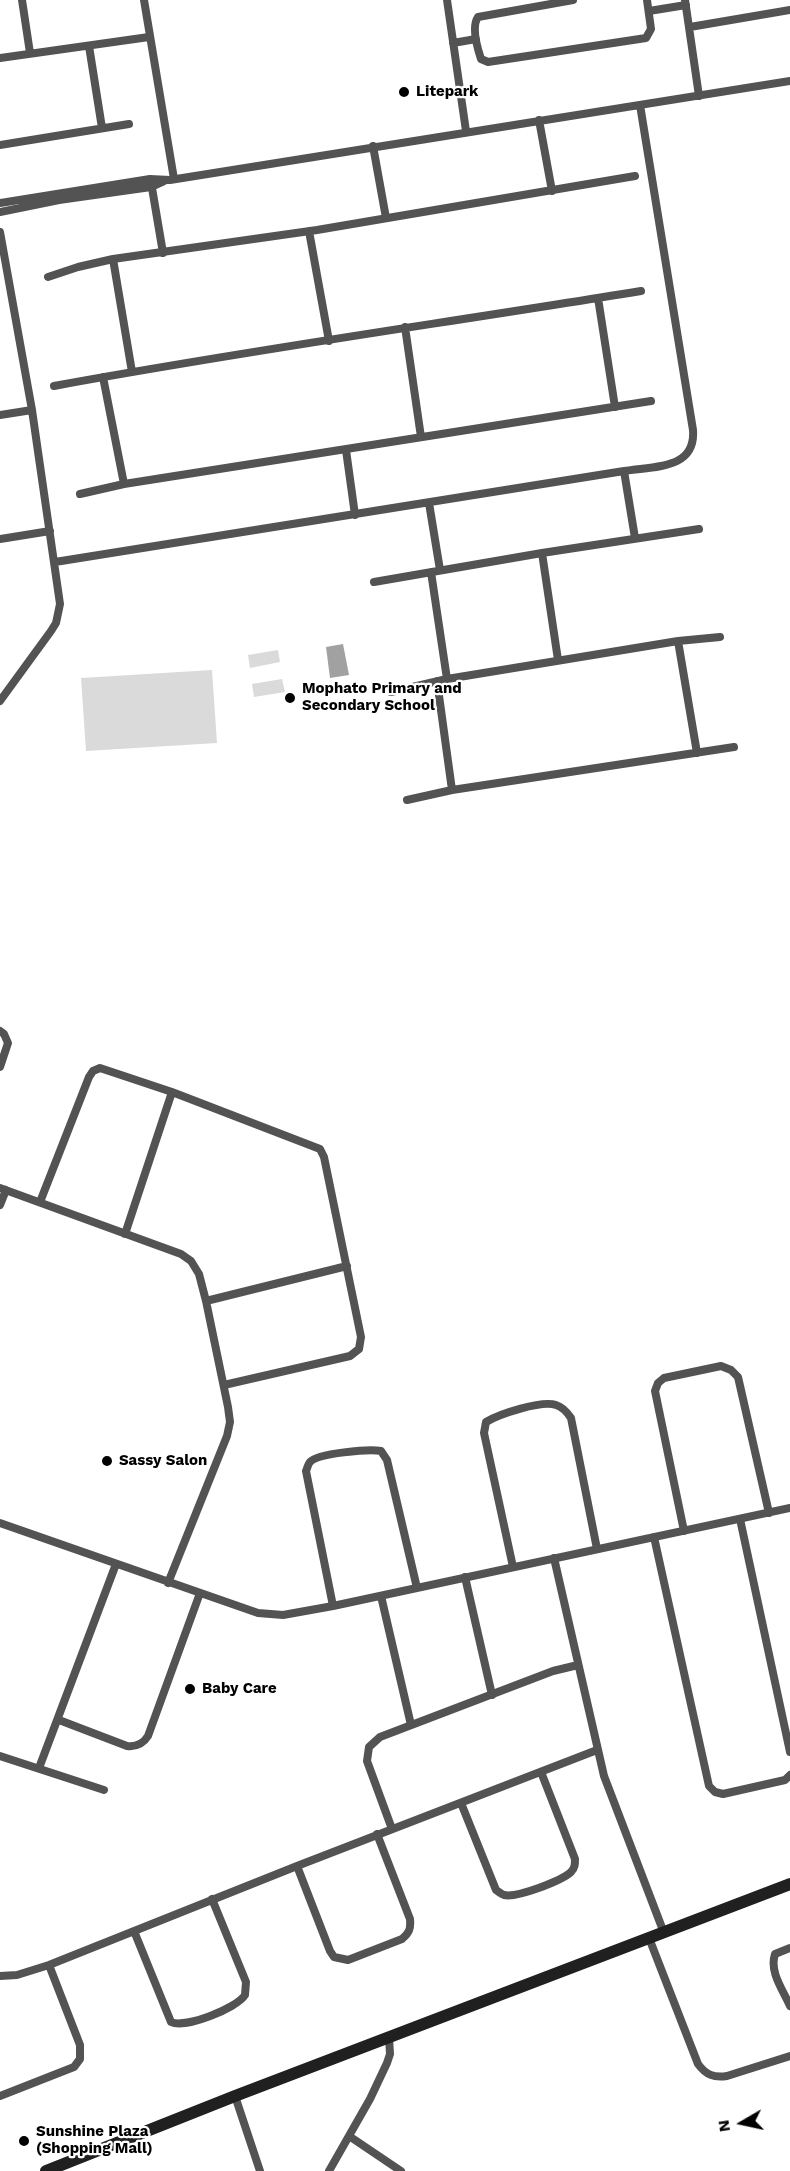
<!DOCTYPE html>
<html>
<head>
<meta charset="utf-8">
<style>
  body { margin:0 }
  #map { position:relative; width:790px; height:2171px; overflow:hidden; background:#fff; font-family:"Work Sans",sans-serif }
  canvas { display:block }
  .north { position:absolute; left:712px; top:2093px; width:60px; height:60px; -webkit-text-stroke:4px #fff; paint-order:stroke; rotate:261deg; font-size:16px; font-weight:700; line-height:24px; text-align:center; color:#000 }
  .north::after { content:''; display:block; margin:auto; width:21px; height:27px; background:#000; clip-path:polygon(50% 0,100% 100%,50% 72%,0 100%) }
</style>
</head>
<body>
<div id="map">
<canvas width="790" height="2171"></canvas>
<div class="north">N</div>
</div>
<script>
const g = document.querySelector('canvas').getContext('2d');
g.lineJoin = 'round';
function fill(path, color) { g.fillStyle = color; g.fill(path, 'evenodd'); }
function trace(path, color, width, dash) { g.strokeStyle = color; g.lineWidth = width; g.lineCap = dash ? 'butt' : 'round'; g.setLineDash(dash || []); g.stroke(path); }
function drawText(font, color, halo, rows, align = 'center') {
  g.font = font + ' "Work Sans",sans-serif'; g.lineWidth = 4.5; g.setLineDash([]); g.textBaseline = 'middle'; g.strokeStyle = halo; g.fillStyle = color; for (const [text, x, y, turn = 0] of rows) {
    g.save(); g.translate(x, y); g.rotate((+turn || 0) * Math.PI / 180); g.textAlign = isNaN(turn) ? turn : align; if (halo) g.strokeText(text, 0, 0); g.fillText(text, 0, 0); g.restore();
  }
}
const green = new Path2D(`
  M 278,650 L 280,662 L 250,668 L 248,655 Z
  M 212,670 L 217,743 L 86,751 L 81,678 Z
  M 282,679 L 285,692 L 254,697 L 252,684 Z`);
const water = new Path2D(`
  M 343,644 L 349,675 L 330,678 L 326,647 Z`);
const street = new Path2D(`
  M 22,0 L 30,53
  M 144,0 L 174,179
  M 447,0 L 466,131
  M 573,0 L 478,17 C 471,27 477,47 481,59 L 488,62 L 646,38 L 651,29 L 647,0
  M 685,0 L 699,96
  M 649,11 L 686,5
  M 690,27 L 790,10
  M 453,43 L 476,39
  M 89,46 L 102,128
  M 0,58 L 149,37
  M 539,120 L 552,191
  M 0,145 L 129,124
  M 373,146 L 386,218
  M 151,182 L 163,253
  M 0,203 L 150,179 L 170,180 L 790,81
  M 0,212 L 59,200 L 151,187 L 164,181
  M 309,231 L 329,341
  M 0,232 L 32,410 L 60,604 L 56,623 L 51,631 L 0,701
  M 113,259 L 132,372
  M 48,277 L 78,267 L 113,259 L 317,230 L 635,176
  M 598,298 L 615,407
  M 405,327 L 421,437
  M 103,377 L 124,484
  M 54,386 C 249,350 445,323 641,291
  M 0,415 L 32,410
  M 346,450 L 355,515
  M 624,471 L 635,538
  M 80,494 L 124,484 L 651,401
  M 429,503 L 440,570
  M 0,539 L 50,531
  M 542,553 L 558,660
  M 55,562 L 624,471 C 653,466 696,470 693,430 L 640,105
  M 431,572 L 447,679
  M 374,582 L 542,553 L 699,529
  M 678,641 L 697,753
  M 437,681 L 452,790
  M 391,692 L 447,679 L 678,641 L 720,637
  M 407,800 L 452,790 L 734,747
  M 0,1031 L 4,1034 L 8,1043 L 0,1067
  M 0,1188 L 181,1254 L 191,1261 L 199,1274 L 206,1301 L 228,1407 L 230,1422 L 227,1436 L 168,1583
  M 40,1202 L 89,1077 L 93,1071 L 100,1068 L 172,1092 L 320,1149 L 324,1157 L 361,1337 L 359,1349 L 350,1356 L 224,1385
  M 0,1205 L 6,1190
  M 125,1234 L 172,1092
  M 206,1301 L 347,1266
  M 740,1519 L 790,1752
  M 0,1523 L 258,1613 L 283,1615 L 333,1606 L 790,1508
  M 684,1531 L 655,1391 L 658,1383 L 664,1378 L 721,1366 L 731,1370 L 738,1377 L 769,1513
  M 654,1537 L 709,1786 L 715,1792 L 723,1794 L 785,1780 L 790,1775
  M 554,1558 L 604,1776 L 664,1933
  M 513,1567 L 484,1433 L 486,1422 C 499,1414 542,1400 556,1405 C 563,1407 567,1412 571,1418 L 597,1549
  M 465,1577 L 492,1695
  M 381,1596 L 411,1725
  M 333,1606 L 306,1471 C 307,1469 308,1464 310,1462 C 318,1453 369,1449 381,1451 L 387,1460 L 417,1588
  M 59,1720 L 127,1746 C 136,1747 143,1744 148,1736 L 200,1593
  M 0,1756 L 104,1790
  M 39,1768 L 116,1564
  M 461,1803 L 496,1890 C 499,1892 501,1894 504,1895 C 517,1898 561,1881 571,1872 C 575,1868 575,1864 575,1859 L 541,1772
  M 392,1829 L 367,1761 L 369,1747 L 380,1737 L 553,1671 L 578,1665
  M 297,1866 L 330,1951 L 334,1957 L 348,1960 L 402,1939 C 409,1933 411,1929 410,1919 L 377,1834
  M 134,1931 L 171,2022 C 185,2029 237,2008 245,1995 L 246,1982 L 212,1899
  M 649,1938 L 698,2064 C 706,2075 714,2078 727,2076 L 790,2056
  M 790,1948 L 775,1954 C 769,1972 783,1990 790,2006
  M 0,1976 L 17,1975 L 49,1965 L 297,1866 L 597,1750
  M 0,2096 L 74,2067 L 80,2059 L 80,2045 L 49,1965
  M 235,2096 L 260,2171
  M 349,2136 L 401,2171
  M 329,2171 L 370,2099 L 387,2063 L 390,2054 L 389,2037`);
const secondary = new Path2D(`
  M 46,2171 L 235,2096 L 790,1884`);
const markers = [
  [404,92,6,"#000"],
  [290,698,6,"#000"],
  [107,1461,6,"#000"],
  [190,1689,6,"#000"],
  [24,2141,6,"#000"]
];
const poiNames = [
  ["Litepark",416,92],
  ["Mophato Primary and",302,689],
  ["Secondary School",302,706],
  ["Sassy Salon",119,1461],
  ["Baby Care",202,1689],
  ["Sunshine Plaza",36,2132],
  ["(Shopping Mall)",36,2149]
];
fill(green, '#dadada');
fill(water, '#a1a1a1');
trace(street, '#535353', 8);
trace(secondary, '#202020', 12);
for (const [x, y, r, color] of markers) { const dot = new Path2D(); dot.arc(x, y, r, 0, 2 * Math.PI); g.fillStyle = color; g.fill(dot); trace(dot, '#fff', 2); }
drawText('bold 15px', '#000', '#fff', poiNames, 'left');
</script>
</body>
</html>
